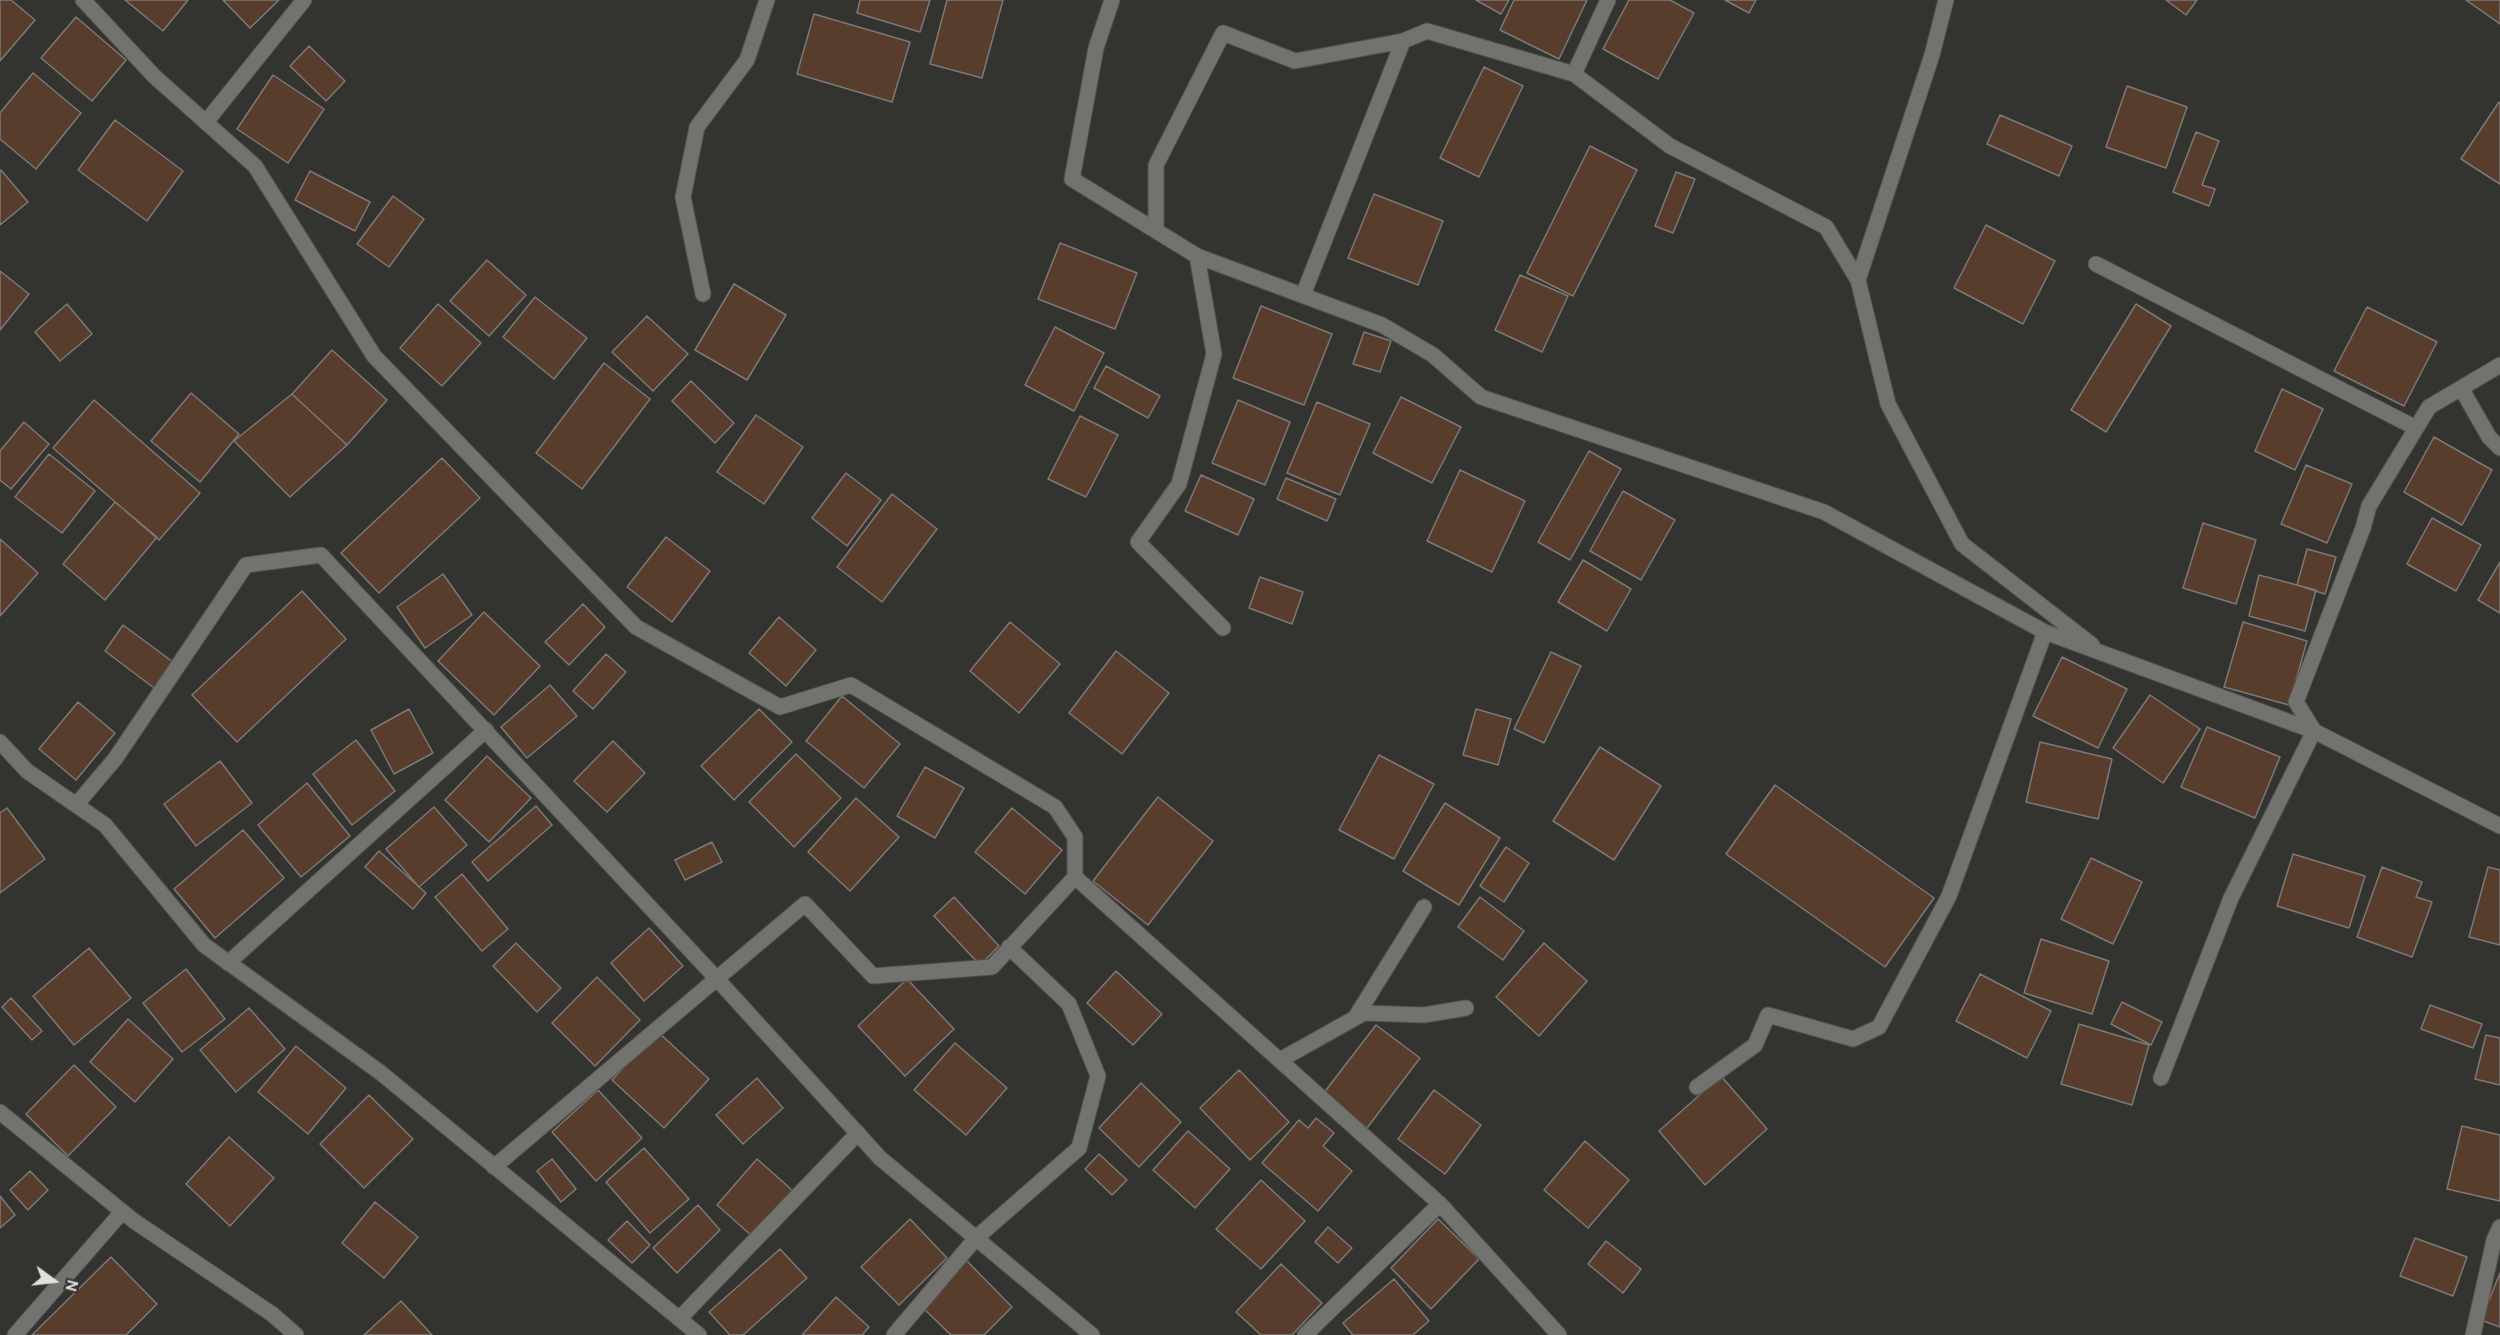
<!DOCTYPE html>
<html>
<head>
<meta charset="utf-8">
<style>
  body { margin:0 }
  #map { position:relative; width:2500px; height:1335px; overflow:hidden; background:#333330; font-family:Cabin,sans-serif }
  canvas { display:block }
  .north { position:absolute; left:24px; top:1251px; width:60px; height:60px; -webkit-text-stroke:4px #333330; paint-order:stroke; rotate:105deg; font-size:16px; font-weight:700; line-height:24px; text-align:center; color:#e0e0de }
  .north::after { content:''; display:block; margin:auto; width:21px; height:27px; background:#e0e0de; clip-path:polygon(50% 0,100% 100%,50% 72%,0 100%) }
</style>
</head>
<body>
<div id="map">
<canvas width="2500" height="1335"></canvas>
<div class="north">N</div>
</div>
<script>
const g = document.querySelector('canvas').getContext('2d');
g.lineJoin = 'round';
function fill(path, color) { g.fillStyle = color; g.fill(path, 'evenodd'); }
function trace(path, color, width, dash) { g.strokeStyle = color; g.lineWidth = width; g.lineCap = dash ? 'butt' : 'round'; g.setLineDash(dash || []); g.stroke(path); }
const building = new Path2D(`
  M 0,0 L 11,0 L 35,20 L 0,61 Z
  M 125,0 L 188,0 L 163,31 Z
  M 223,0 L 279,0 L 250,28 Z
  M 860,0 L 930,0 L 920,32 L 857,13 Z
  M 947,0 L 1003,0 L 982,78 L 930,64 Z
  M 1476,0 L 1509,0 L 1501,14 Z
  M 1514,0 L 1587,0 L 1559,59 L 1500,30 Z
  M 1629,0 L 1670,0 L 1694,13 L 1658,79 L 1603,49 Z
  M 1725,0 L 1756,0 L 1749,13 Z
  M 2166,0 L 2197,0 L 2186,15 Z
  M 2466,0 L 2500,0 L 2500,24 Z
  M 814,14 L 910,42 L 892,102 L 797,74 Z
  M 76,17 L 126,60 L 92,101 L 41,58 Z
  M 309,46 L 345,81 L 326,101 L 290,66 Z
  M 1484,67 L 1523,86 L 1479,177 L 1440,158 Z
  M 33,73 L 81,113 L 36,169 L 0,139 L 0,113 Z
  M 273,75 L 324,109 L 288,163 L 237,129 Z
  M 2127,86 L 2187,107 L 2166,168 L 2106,147 Z
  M 2499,102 L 2500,103 L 2500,184 L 2461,159 Z
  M 2000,115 L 2072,146 L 2059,176 L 1987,144 Z
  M 115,120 L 183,171 L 147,221 L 78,170 Z
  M 2196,132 L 2219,141 L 2202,185 L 2215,189 L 2209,206 L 2173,192 Z
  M 1590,146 L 1637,170 L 1573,296 L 1527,273 Z
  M 1,170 L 28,202 L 0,225 L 0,171 Z
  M 310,171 L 370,202 L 355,231 L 295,200 Z
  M 1676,172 L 1695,179 L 1673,233 L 1655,226 Z
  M 1374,194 L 1443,221 L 1418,285 L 1348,258 Z
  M 393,196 L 424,219 L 389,267 L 357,244 Z
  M 1986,225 L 2055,261 L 2023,324 L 1954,288 Z
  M 1060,243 L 1137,273 L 1115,329 L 1038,299 Z
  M 487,260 L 526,295 L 489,336 L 450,301 Z
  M 0,271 L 29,294 L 0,330 Z
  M 1520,275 L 1568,296 L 1542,352 L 1495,330 Z
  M 734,284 L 786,315 L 747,380 L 695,350 Z
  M 535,297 L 587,338 L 554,379 L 503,337 Z
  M 67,304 L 92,334 L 60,361 L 35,332 Z
  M 438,304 L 481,343 L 442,386 L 400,348 Z
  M 2136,304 L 2171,326 L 2106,432 L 2071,410 Z
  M 1261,306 L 1332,334 L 1304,405 L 1233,378 Z
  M 2367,307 L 2437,342 L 2404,406 L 2334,371 Z
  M 647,316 L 688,354 L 653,391 L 612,352 Z
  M 1055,327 L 1104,353 L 1074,411 L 1025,385 Z
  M 1364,332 L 1391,341 L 1380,372 L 1353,364 Z
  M 332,350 L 387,400 L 347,445 L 292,394 Z
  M 604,363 L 650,399 L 582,489 L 536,453 Z
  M 1106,366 L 1160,396 L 1148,418 L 1094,388 Z
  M 691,381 L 734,423 L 715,443 L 672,401 Z
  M 2282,389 L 2323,409 L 2295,470 L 2255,451 Z
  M 191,393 L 239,434 L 200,482 L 151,441 Z
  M 292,394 L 347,445 L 290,497 L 234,441 Z
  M 1401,397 L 1461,427 L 1432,483 L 1373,453 Z
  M 94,400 L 200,493 L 159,540 L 53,448 Z
  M 1238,400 L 1290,422 L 1265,485 L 1212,463 Z
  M 1317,402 L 1370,424 L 1340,495 L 1287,473 Z
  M 756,415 L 803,447 L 764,504 L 717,472 Z
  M 1080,416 L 1118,435 L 1086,497 L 1048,479 Z
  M 24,422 L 49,444 L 11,489 L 0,480 L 0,451 Z
  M 2434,437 L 2492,470 L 2462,525 L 2404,492 Z
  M 1589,451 L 1621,469 L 1570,560 L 1538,542 Z
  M 49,454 L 95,491 L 62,533 L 15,497 Z
  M 442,458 L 480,498 L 379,593 L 341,553 Z
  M 2306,465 L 2352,484 L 2327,543 L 2281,524 Z
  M 1460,470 L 1525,501 L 1492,572 L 1427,541 Z
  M 846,473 L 881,500 L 847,546 L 812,518 Z
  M 1201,475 L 1254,499 L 1238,535 L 1185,511 Z
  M 1286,478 L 1336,499 L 1327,521 L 1277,499 Z
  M 1623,491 L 1675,520 L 1641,580 L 1590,551 Z
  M 892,494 L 937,529 L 882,602 L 837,567 Z
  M 115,502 L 157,537 L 105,600 L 63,564 Z
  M 2432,518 L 2481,545 L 2456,591 L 2407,564 Z
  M 2203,523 L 2256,540 L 2236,604 L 2183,588 Z
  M 666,537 L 710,571 L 672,622 L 627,587 Z
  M 0,539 L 38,573 L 0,616 Z
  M 2307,549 L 2336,557 L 2325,594 L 2297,585 Z
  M 1583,560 L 1631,589 L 1607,631 L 1558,602 Z
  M 2500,562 L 2500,613 L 2478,600 Z
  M 443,574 L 472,615 L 425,648 L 397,607 Z
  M 2259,575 L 2316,590 L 2305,631 L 2249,616 Z
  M 1260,577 L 1303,592 L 1292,624 L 1249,608 Z
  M 302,591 L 346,639 L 237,742 L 192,695 Z
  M 583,604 L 605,627 L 569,665 L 545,642 Z
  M 484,612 L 540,666 L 494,715 L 438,661 Z
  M 779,617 L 816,650 L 786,686 L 749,653 Z
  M 1010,622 L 1060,664 L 1019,713 L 970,671 Z
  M 2243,622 L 2307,641 L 2289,705 L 2224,687 Z
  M 123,625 L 173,662 L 154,688 L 105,651 Z
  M 1116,651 L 1169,693 L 1122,754 L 1069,713 Z
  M 1551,652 L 1581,666 L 1544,743 L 1514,729 Z
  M 606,654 L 626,672 L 593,709 L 573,691 Z
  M 2062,657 L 2127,689 L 2098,748 L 2033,716 Z
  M 550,685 L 577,716 L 527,758 L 501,727 Z
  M 2150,695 L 2200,729 L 2163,783 L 2113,748 Z
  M 842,696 L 900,744 L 864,788 L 806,741 Z
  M 78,702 L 115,733 L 76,780 L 39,749 Z
  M 409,709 L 433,753 L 394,774 L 371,730 Z
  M 759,709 L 792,742 L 734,800 L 701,766 Z
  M 1476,709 L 1511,719 L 1498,765 L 1463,755 Z
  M 2207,727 L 2280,757 L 2255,818 L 2181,787 Z
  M 356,740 L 395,791 L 352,825 L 313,774 Z
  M 613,741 L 645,773 L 607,812 L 574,781 Z
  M 2040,742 L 2112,759 L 2098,819 L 2026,802 Z
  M 1600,747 L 1661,786 L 1614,860 L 1553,821 Z
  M 796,754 L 841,798 L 794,847 L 749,802 Z
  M 1379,755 L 1434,784 L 1394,859 L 1339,830 Z
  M 487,756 L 531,798 L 489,842 L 445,800 Z
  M 220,761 L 252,803 L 196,846 L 164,804 Z
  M 925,767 L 964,788 L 935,838 L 897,816 Z
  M 307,783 L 350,836 L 301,877 L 258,825 Z
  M 1775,785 L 1934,898 L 1885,967 L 1726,854 Z
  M 1158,797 L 1213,841 L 1148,925 L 1093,881 Z
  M 856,798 L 899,837 L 850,891 L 808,852 Z
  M 1445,803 L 1500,838 L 1459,905 L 1403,871 Z
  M 536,806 L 552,825 L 488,881 L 472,862 Z
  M 434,807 L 467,845 L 419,887 L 386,849 Z
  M 7,808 L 45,859 L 0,893 L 0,813 Z
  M 1012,808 L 1062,850 L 1025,894 L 975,852 Z
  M 243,830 L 284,878 L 215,938 L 174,889 Z
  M 712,842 L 722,862 L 685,880 L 675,860 Z
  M 1506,847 L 1529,863 L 1504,902 L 1480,886 Z
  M 379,851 L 426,893 L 413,909 L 365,867 Z
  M 2293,854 L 2365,876 L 2349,928 L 2277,906 Z
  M 2091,858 L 2142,882 L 2113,944 L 2061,919 Z
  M 2382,867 L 2422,882 L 2416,897 L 2432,902 L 2412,957 L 2357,937 Z
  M 2488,867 L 2500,870 L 2500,945 L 2469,937 Z
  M 462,874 L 508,929 L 482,951 L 435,897 Z
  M 954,897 L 999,946 L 980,965 L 934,916 Z
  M 1480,897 L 1524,931 L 1503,960 L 1458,927 Z
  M 649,928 L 683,966 L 644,1001 L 611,963 Z
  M 2041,939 L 2109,961 L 2092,1014 L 2024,993 Z
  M 516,943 L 561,988 L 537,1012 L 493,966 Z
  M 1544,943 L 1587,981 L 1539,1036 L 1496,997 Z
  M 89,948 L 131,998 L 74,1045 L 33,996 Z
  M 186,969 L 225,1019 L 182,1052 L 143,1003 Z
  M 1116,971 L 1162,1014 L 1133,1045 L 1087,1003 Z
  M 1980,974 L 2051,1011 L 2027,1058 L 1956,1021 Z
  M 597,977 L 640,1020 L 595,1066 L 552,1023 Z
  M 907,979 L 954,1029 L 905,1076 L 858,1026 Z
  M 11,998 L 42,1031 L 32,1040 L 2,1007 Z
  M 2122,1002 L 2162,1022 L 2151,1045 L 2111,1024 Z
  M 2430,1005 L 2482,1024 L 2473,1048 L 2421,1029 Z
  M 249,1008 L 285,1049 L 236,1092 L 200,1050 Z
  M 128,1019 L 173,1059 L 135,1102 L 90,1062 Z
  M 2079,1024 L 2149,1045 L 2132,1105 L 2061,1084 Z
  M 1376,1025 L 1420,1058 L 1367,1128 L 1323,1094 Z
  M 657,1031 L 709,1079 L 664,1128 L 612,1080 Z
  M 2486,1035 L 2500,1038 L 2500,1085 L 2475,1079 Z
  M 955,1043 L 1007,1088 L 966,1135 L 914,1090 Z
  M 296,1046 L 346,1088 L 308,1134 L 258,1092 Z
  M 74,1065 L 116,1107 L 68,1156 L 26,1114 Z
  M 1239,1070 L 1289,1122 L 1250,1160 L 1200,1108 Z
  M 1721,1076 L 1767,1129 L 1705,1185 L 1659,1131 Z
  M 757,1078 L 783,1108 L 743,1144 L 716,1115 Z
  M 1141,1083 L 1181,1122 L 1139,1167 L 1099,1128 Z
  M 598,1090 L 642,1138 L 596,1181 L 552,1132 Z
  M 1434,1090 L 1481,1125 L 1445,1174 L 1398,1139 Z
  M 369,1095 L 413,1139 L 364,1188 L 320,1144 Z
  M 1316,1118 L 1334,1133 L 1323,1146 L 1352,1171 L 1318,1211 L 1262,1163 L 1299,1120 L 1308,1128 Z
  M 2462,1126 L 2500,1135 L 2500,1201 L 2447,1189 Z
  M 1188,1131 L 1230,1169 L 1195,1208 L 1153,1170 Z
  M 229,1137 L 274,1178 L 230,1226 L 186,1184 Z
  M 1585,1141 L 1629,1180 L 1588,1228 L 1544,1190 Z
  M 644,1148 L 689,1199 L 650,1233 L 606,1182 Z
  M 1099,1154 L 1127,1180 L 1112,1195 L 1085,1169 Z
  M 552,1159 L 576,1189 L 561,1202 L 537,1171 Z
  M 757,1159 L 792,1190 L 752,1236 L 717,1205 Z
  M 30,1171 L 48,1190 L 28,1210 L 10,1190 Z
  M 1261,1180 L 1305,1221 L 1261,1269 L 1216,1229 Z
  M 0,1196 L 15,1215 L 0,1228 Z
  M 375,1202 L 418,1237 L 384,1278 L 342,1243 Z
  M 698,1205 L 720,1230 L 677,1273 L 653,1248 Z
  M 910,1219 L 947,1258 L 899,1305 L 861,1267 Z
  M 1438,1219 L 1479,1259 L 1431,1309 L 1391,1268 Z
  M 627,1221 L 650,1245 L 632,1263 L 608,1240 Z
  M 1328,1227 L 1352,1248 L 1338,1263 L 1315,1242 Z
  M 2415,1238 L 2467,1257 L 2453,1296 L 2400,1276 Z
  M 1606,1241 L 1641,1269 L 1623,1293 L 1588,1264 Z
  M 780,1249 L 807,1278 L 743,1335 L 730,1335 L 709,1312 Z
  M 111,1257 L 157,1304 L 126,1335 L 32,1335 Z
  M 966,1260 L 1012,1307 L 984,1335 L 951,1335 L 921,1306 Z
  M 1281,1264 L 1322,1303 L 1292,1335 L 1261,1335 L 1236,1312 Z
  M 2500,1273 L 2500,1327 L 2481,1320 Z
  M 1394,1279 L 1429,1321 L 1413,1335 L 1353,1335 L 1343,1323 Z
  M 836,1297 L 869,1327 L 862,1335 L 802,1335 Z
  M 401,1301 L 432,1335 L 364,1335 Z`);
const minor = new Path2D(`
  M 83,0 L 155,77 L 255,166 L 374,356 L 636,627 L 780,707 L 851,685 L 1055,807 L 1075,837 L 1075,877 L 992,967 L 873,976 L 805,904 L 494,1167
  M 1112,0 L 1096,48 L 1072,179 L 1197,256 L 1382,325 L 1433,355 L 1481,397 L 1824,512 L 2045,632
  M 1946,0 L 1932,55 L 1858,280 L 1888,404 L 1962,544 L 2092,645
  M 1574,74 L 1608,0
  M 206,122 L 304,0
  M 1156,231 L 1156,165 L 1223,33 L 1295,61 L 1403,41
  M 1197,256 L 1214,354 L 1179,484 L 1138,542 L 1223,628
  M 2096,264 L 2416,428
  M 703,294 L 683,197 L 697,127 L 747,60 L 767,0
  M 1303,295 L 1403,41 L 1427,31 L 1574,74 L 1670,146 L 1826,227 L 1858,280
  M 2461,388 L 2489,437 L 2500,448
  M 0,742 L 27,771 L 105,825 L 204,945 L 381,1073 L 699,1335
  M 76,805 L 115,759 L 246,565 L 321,555 L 717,979 L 880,1158 L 1092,1335
  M 1075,877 L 1440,1204 L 1559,1335
  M 228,963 L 486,730
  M 1355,1018 L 1424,907
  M 1280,1060 L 1364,1013 L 1424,1015 L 1466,1008
  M 2161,1078 L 2231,898 L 2314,731 L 2296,702 L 2363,528 L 2369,506 L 2429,407 L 2500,365
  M 1697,1087 L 1755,1045 L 1768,1015 L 1853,1039 L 1879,1027 L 1949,896 L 2045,632 L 2314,731 L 2500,826
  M 0,1112 L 134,1221 L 272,1314 L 296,1335
  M 679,1319 L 858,1133
  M 15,1335 L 122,1212
  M 894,1335 L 976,1238 L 1079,1148 L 1098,1076 L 1069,1004 L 1009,947
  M 1305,1335 L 1440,1204
  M 2473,1335 L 2494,1240 L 2500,1227`);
fill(building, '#583c2c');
trace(building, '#7c7977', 1.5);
trace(minor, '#52514f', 17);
trace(minor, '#72726f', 15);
</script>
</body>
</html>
